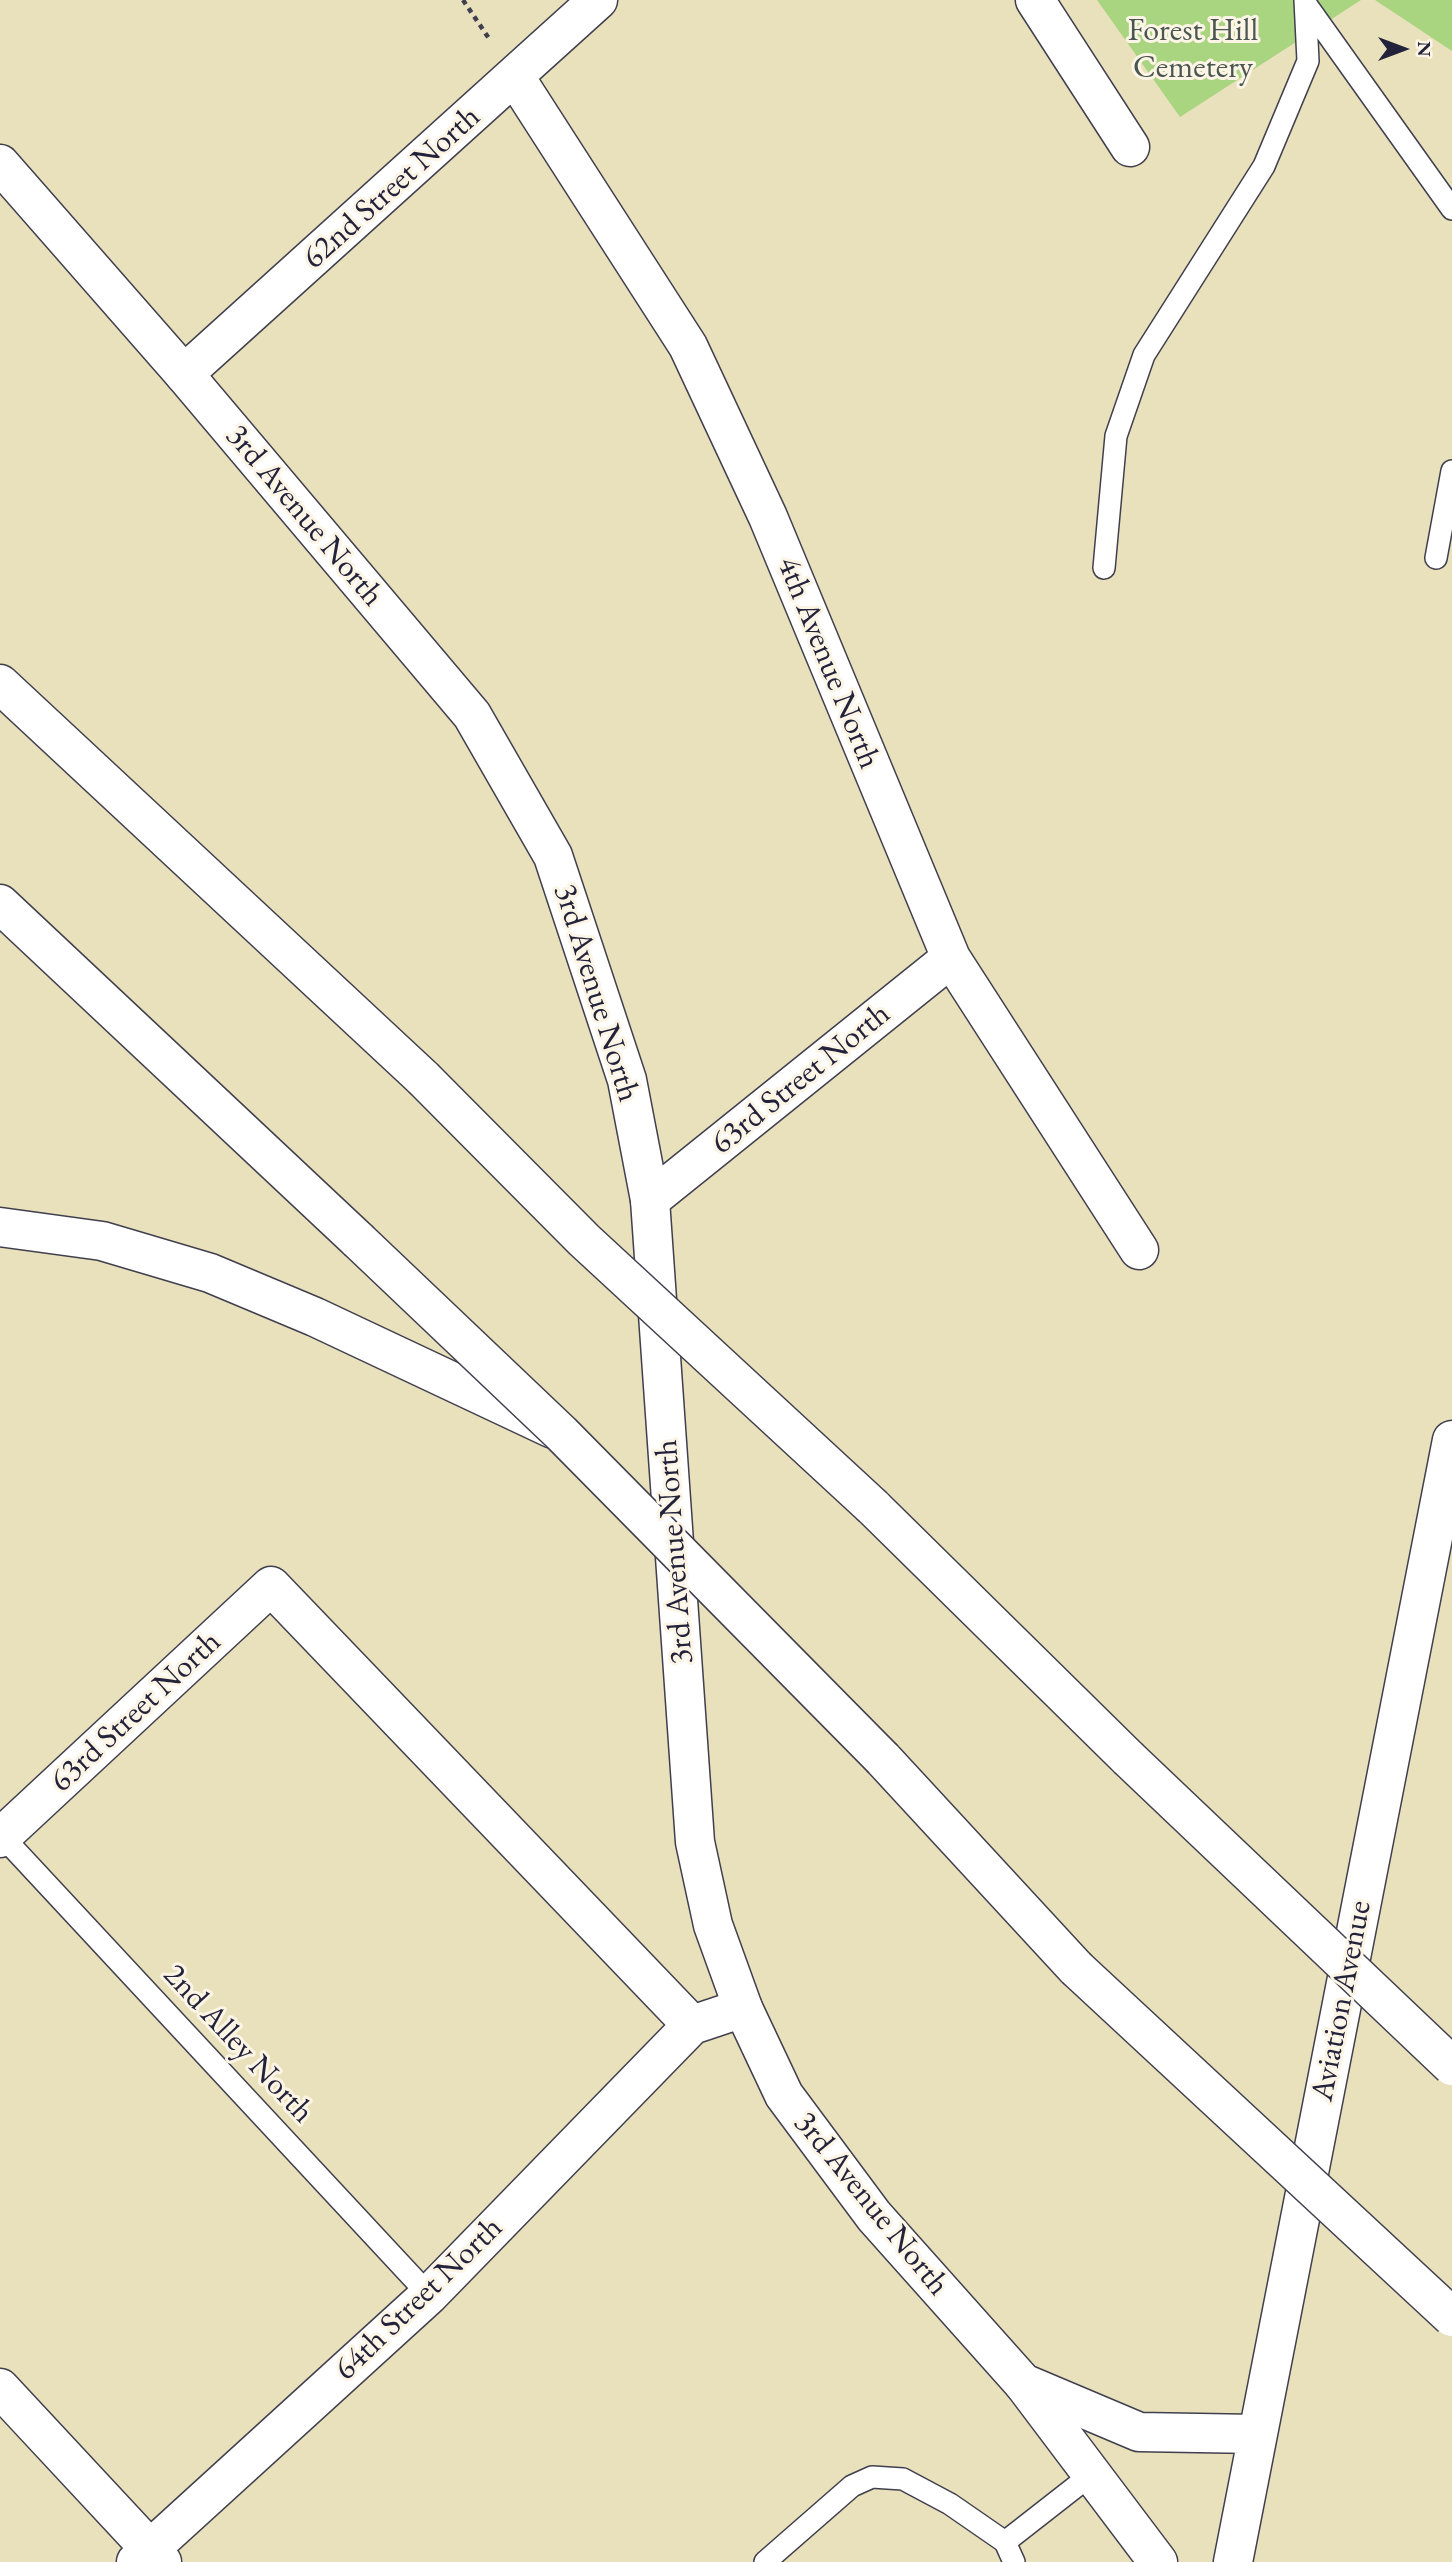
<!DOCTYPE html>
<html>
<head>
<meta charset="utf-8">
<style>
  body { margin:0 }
  #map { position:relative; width:1452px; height:2562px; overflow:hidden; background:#e9e1bc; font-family:"EB Garamond",serif }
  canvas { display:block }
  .north { position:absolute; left:1368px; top:14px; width:70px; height:70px; -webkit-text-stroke:5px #fcf5e5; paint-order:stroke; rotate:90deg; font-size:19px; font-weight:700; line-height:28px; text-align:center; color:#22223b }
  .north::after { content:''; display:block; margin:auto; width:24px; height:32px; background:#22223b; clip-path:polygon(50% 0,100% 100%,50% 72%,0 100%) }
</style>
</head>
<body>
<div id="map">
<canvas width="1452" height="2562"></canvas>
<div class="north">N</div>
</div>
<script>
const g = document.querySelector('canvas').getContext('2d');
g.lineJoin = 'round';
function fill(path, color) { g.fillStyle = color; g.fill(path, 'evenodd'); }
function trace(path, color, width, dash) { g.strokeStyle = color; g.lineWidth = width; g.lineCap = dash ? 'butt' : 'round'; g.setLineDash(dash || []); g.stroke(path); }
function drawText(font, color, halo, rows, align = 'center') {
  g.font = font + ' "EB Garamond",serif'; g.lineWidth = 6; g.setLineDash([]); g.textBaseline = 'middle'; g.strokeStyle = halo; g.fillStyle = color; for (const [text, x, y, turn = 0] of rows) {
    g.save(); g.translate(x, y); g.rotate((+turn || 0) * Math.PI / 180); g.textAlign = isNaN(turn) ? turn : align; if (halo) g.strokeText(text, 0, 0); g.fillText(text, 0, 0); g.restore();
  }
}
const green = new Path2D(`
  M 1097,0 L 1361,0 L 1180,117 Z
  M 1375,0 L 1452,0 L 1452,51 Z`);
const path = new Path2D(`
  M 463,0 L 490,40`);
const service = new Path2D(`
  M 1308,7 L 1452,209
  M 1436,558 L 1452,471
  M 1104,568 L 1116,436 L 1144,355 L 1264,166 L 1308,61 L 1305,0
  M 2,1836 L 429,2295
  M 1005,2542 L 1092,2474
  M 765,2562 L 852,2486 L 872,2477 L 903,2479 L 950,2504 L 1005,2542 L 1014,2562`);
const minor = new Path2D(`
  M 1035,0 L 1130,147
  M 515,77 L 688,346 L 768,517 L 951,958 L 1139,1250
  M 184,374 L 598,0
  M 650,1200 L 951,958
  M 0,1838 L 271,1586 L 692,2025 L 743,2008
  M 1023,2383 L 1158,2562
  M 0,2388 L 162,2562
  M 136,2562 L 429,2295 L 692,2025`);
const tertiary = new Path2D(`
  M 0,164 L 184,374 L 472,715 L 553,856 L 627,1080 L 650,1200 L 695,1842 L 713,1925 L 743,2008 L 784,2095 L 874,2216 L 1023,2383 L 1139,2432 L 1257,2434
  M 1233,2562 L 1452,1440`);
const motorway = new Path2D(`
  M 0,684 L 423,1078
  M 0,904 L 358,1240
  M 0,1227 L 102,1241 L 210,1273 L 315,1317 L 553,1429
  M 873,1507 L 1128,1758
  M 883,1759 L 1076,1968`);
const motorwayBridge = new Path2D(`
  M 423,1078 L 584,1240 L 873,1507
  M 358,1240 L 561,1433 L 883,1759
  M 1128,1758 L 1452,2066
  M 1076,1968 L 1452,2317`);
const parkNames = [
  ["Forest Hill",1193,31],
  ["Cemetery",1193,68]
];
const streetNames = [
  ["62nd Street North",392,188,-42],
  ["3rd Avenue North",304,516,50],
  ["4th Avenue North",828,663,68],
  ["3rd Avenue North",596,993,73],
  ["63rd Street North",801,1079,-39],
  ["3rd Avenue North",675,1552,-94],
  ["63rd Street North",136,1712,-43],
  ["Aviation Avenue",1342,2001,-79],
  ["2nd Alley North",238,2044,47],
  ["3rd Avenue North",871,2204,51],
  ["64th Street North",419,2299,-44]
];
fill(green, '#a9d480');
trace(service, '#403f4e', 24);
trace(minor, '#403f4e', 41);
trace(tertiary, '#403f4e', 41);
trace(motorway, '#403f4e', 41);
trace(path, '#403f4e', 4.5, [5, 5]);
trace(service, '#fff', 21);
trace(minor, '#fff', 38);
trace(tertiary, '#fff', 38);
trace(motorway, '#fff', 38);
trace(motorwayBridge, '#403f4e', 41, []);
trace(motorwayBridge, '#fff', 38);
drawText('32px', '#4a5750', '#fcf5e5', parkNames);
drawText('32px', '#22223b', '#fcf5e5', streetNames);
</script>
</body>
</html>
